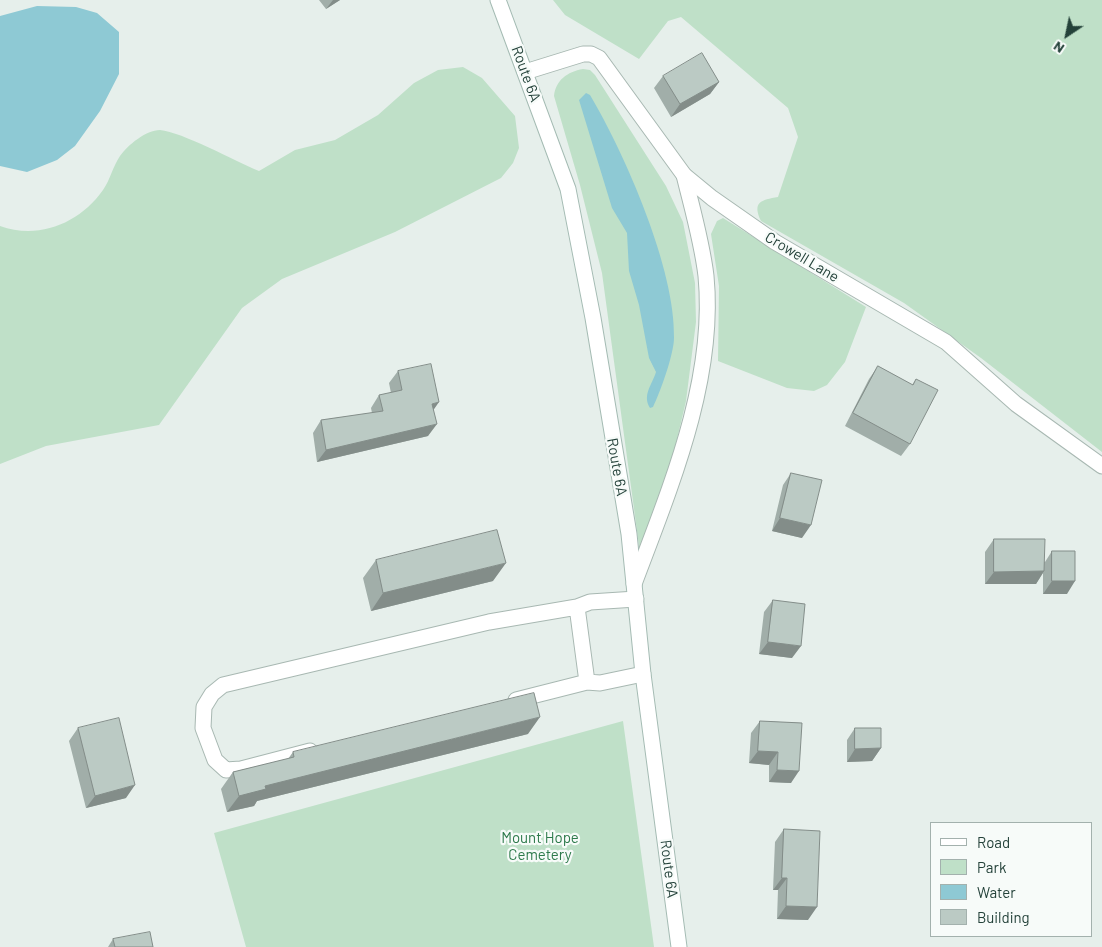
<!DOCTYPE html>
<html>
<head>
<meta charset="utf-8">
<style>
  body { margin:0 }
  #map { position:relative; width:1102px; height:947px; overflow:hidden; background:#e6efeb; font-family:Barlow,sans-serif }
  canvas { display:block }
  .legend { position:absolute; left:930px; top:822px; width:162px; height:115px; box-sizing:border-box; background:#f7fbf9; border:1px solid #a3b1ad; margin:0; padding:6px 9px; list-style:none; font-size:15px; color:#24423a }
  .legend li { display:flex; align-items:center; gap:10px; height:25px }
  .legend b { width:25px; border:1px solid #a3b1ad }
  .north { position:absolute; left:1042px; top:10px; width:50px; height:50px; -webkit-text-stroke:4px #f7fbf9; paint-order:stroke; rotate:214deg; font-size:14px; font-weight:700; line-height:20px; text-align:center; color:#24423a }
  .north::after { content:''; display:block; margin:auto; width:18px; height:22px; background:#24423a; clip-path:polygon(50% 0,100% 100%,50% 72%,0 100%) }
</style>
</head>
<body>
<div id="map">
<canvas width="1102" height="947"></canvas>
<ul class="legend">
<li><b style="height:6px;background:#fff"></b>Road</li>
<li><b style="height:14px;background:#bfe0c8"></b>Park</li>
<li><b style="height:14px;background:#8ec9d4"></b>Water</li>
<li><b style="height:14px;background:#bbcac4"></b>Building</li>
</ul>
<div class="north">N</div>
</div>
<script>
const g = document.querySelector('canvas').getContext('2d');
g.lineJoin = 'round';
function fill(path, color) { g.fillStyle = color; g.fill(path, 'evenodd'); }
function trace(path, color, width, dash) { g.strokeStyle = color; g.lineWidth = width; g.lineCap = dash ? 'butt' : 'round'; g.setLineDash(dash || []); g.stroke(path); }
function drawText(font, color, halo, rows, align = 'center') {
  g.font = font + ' Barlow,sans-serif'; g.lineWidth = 4.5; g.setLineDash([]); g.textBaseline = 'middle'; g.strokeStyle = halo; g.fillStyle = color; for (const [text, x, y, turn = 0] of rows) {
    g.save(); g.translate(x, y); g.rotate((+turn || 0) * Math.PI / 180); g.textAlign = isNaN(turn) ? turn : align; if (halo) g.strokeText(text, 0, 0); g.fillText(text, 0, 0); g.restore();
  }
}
const green = new Path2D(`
  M 553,0 L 1102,0 L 1102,452 L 981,358 L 904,303 L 761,221 C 752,202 761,200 778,197 L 798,137 L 788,108 L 681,17 L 668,21 L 639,59 L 565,15 Z
  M 463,67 L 482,78 L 515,116 L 519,148 L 513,163 L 501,178 L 395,232 L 282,279 L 242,308 L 159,425 L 46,446 L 0,464 L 0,226 C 39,240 80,223 103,190 C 110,180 113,166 120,156 C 128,145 146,130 160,130 C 182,132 235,161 259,171 L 295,150 L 335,140 L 378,115 L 414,83 L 438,70 Z
  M 583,69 L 590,70 L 595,75 L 666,186 L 683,222 L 695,283 L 696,322 L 686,401 L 651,550 L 640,553 L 602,273 L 580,185 L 554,96 C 556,80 567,72 583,69 Z
  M 723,218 L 866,307 L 845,362 L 827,385 L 814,391 L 787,388 L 718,361 L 719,286 L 711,234 L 717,221 Z
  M 623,721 L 654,947 L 246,947 L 214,833 Z`);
const water = new Path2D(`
  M 37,6 L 76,7 L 97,13 L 119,32 L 119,74 L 100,111 L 75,146 L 57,160 L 27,172 L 0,166 L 0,16 Z
  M 586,93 L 590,95 C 625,154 676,270 674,338 C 674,354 660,393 653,407 L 650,408 C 642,395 652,385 656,372 L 649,358 L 639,305 L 629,271 L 627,233 L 612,208 L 579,100 Z`);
const service = new Path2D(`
  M 634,584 C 670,488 716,380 706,276 C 702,242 692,208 684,175
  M 636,599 L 590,602 L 577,607 L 587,682 L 600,683 L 643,674
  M 516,700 L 587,682
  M 310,751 L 241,769 L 226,770 L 215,760 L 203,728 L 204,707 L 212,694 L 223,685 L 489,622 L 577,607`);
const minor = new Path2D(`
  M 525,72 L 583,54 L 591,54 L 599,58 L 684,175 L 712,198 L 775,242 L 946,342 L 1016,404 L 1102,466`);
const secondary = new Path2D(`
  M 498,0 L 568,189 L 593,318 L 629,534 L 643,674 L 679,947`);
const wall = new Path2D(`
  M 319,0 L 340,0 L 326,9 Z
  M 663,76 L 719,82 L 710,94 L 671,117 L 654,88 Z
  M 878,366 L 912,385 L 916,379 L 910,444 L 901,456 L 845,426 L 869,379 Z
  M 398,371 L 434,410 L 428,436 L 317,462 L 313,433 L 321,420 L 372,413 L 371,408 L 379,395 L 391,393 L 389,383 Z
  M 791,473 L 802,538 L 772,531 L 783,485 Z
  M 994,539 L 1045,562 L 1052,551 L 1067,594 L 1043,594 L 1043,573 L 1036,584 L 985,584 L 985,552 Z
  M 376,560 L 493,581 L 371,611 L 363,578 Z
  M 773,600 L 792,658 L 759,654 L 764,612 Z
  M 760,721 L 802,723 L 791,783 L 769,782 L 769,765 L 749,763 L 751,733 Z
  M 78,728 L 126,798 L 86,808 L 69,741 Z
  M 855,728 L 881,748 L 872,761 L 847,762 L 847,740 Z
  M 528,734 L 257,801 L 254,806 L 227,812 L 221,789 L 233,772 L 288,759 L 293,752 Z
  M 784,829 L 808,920 L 777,919 L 778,890 L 773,890 L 775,842 Z
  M 113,939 L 153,947 L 108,947 Z`);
const shadedWall = new Path2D(`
  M 333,0 L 340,0 L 326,9 Z
  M 719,82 L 710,94 L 671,117 L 680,104 Z
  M 439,402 L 430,415 L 432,404 Z
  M 437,424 L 428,436 L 317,462 L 326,450 Z
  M 780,518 L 811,525 L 802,538 L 772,531 Z
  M 506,563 L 493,581 L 371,611 L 383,593 Z
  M 1044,571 L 1036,584 L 985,584 L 994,572 Z
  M 1052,581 L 1075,581 L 1067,594 L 1043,594 Z
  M 768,642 L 801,646 L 792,658 L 759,654 Z
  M 540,717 L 528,734 L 257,801 L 254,806 L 227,812 L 239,796 L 265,786 Z
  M 881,748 L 872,761 L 847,762 L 855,749 Z
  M 758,751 L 778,752 L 769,765 L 749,763 Z
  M 777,770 L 799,771 L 791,783 L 769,782 Z
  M 135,785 L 126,798 L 86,808 L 95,796 Z
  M 782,878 L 787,878 L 778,890 L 773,890 Z
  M 786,906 L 817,907 L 808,920 L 777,919 Z`);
const building = new Path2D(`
  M 702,53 L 719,82 L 680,104 L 663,76 Z
  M 431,364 L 439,402 L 432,404 L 437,424 L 326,450 L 321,420 L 383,411 L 379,395 L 402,390 L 398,371 Z
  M 878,366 L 913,385 L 916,379 L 938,390 L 910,444 L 853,413 Z
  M 791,473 L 822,480 L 811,525 L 780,518 Z
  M 497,530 L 506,563 L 383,593 L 376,560 Z
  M 994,539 L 1045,539 L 1044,571 L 994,572 Z
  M 1052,551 L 1075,551 L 1075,581 L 1052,581 Z
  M 773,600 L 805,604 L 801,646 L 768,642 Z
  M 534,693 L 540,717 L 265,786 L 266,789 L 239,796 L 233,772 L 294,757 L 293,752 Z
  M 119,718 L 135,785 L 95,796 L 78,728 Z
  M 760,721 L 802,723 L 799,771 L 777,770 L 778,752 L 758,751 Z
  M 855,728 L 881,728 L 881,748 L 855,749 Z
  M 784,829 L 820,831 L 817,907 L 786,906 L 787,878 L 782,878 Z
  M 150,932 L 153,947 L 115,947 L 113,939 Z`);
const streetNames = [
  ["Route 6A",526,74,70],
  ["Crowell Lane",802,257,31],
  ["Route 6A",617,467,80],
  ["Route 6A",669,869,83]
];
const parkNames = [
  ["Mount Hope",540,838],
  ["Cemetery",540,855]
];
fill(green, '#bfe0c8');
fill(water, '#8ec9d4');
trace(service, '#a8b8b2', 17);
trace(minor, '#a8b8b2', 17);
trace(secondary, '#a4bbb3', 17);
trace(service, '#fff', 15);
trace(minor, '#fff', 15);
trace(secondary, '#fff', 15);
fill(wall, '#a1aea9');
fill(shadedWall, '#838d89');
fill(building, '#bbcac4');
trace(building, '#838d89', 1);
drawText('15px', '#24423a', '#f7fbf9', streetNames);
drawText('15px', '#2d7a4b', '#f7fbf9', parkNames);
</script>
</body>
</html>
